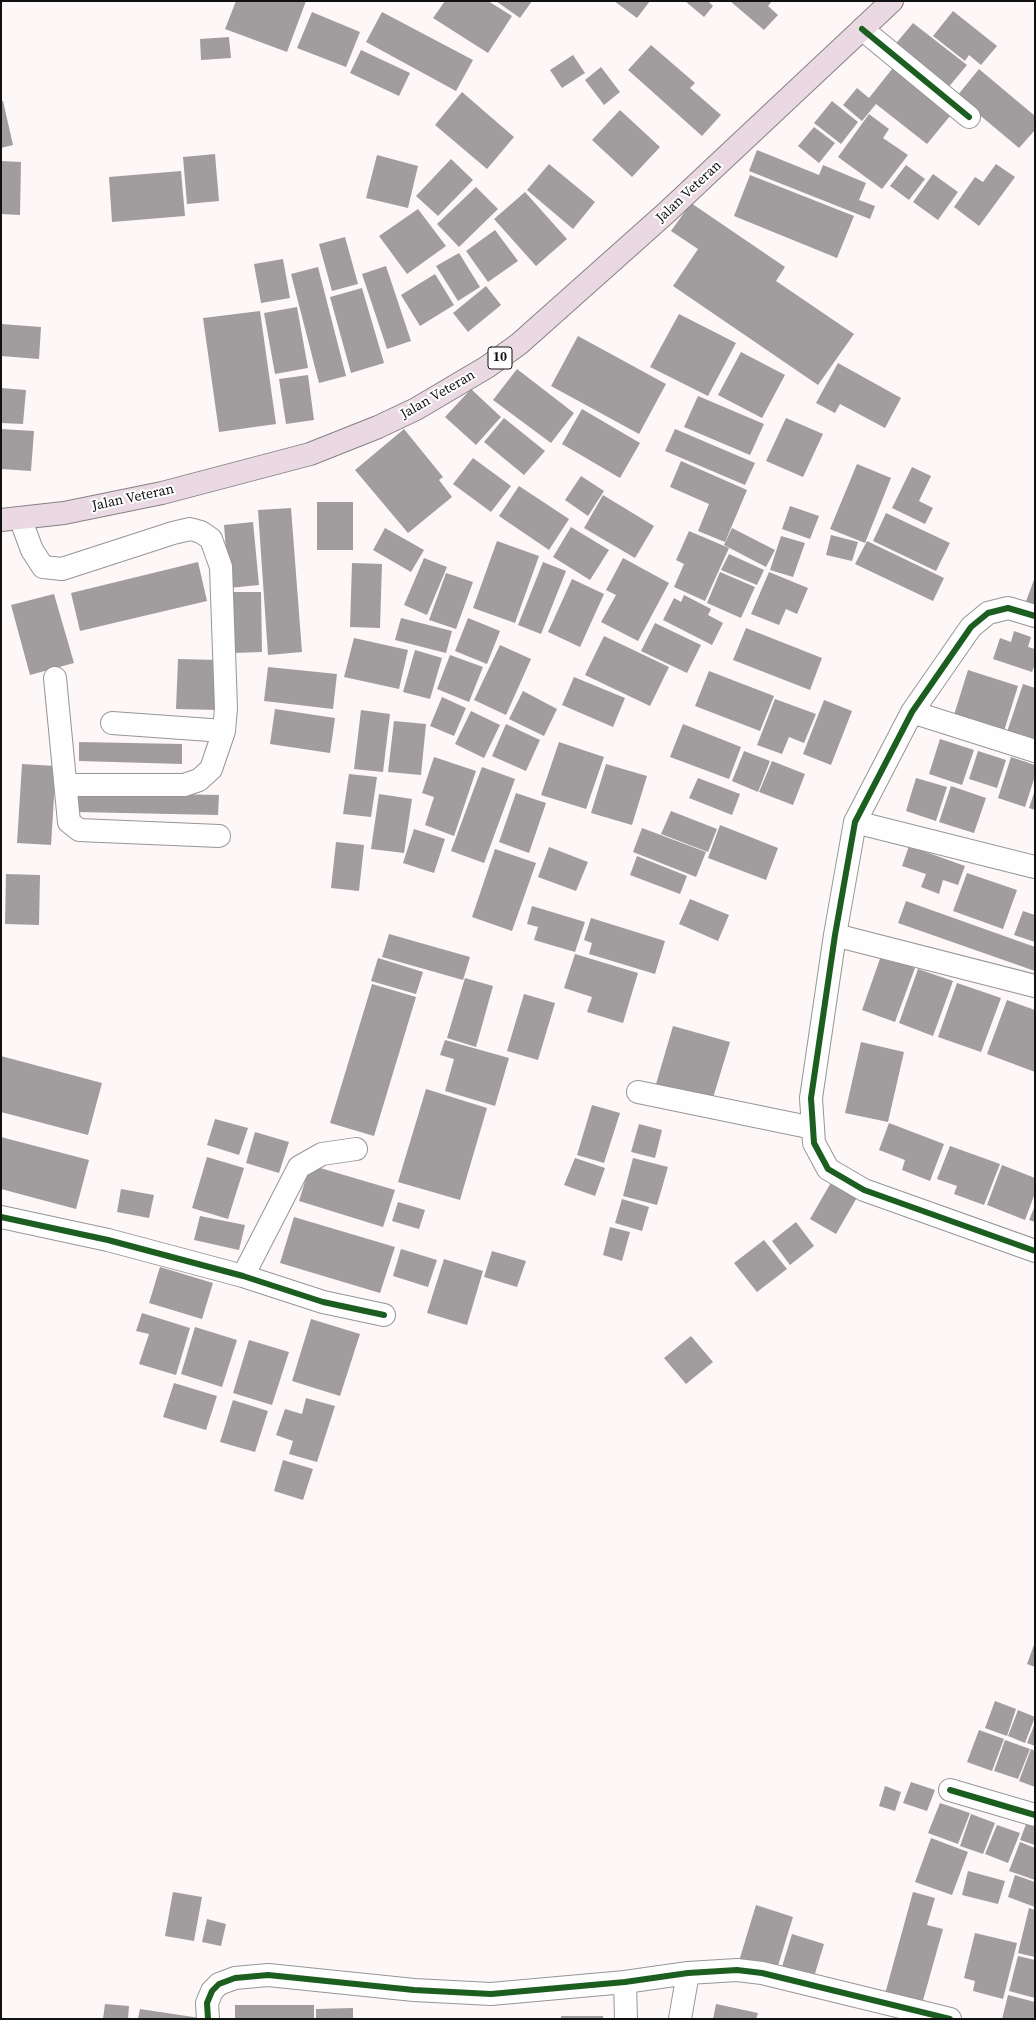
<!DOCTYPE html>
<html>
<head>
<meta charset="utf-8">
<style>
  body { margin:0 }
  #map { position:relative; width:1036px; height:2020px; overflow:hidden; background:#fdf7f8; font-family:"Source Serif 4",serif }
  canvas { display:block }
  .frame { position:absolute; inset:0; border:2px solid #111; pointer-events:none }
</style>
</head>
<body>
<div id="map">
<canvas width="1036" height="2020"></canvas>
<div class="frame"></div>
</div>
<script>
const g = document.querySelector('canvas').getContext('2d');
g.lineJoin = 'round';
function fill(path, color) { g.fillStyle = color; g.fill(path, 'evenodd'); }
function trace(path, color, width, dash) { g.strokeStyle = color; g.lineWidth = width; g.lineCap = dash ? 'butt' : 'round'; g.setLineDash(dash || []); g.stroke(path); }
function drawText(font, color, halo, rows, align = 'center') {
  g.font = font + ' "Source Serif 4",serif'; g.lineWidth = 4; g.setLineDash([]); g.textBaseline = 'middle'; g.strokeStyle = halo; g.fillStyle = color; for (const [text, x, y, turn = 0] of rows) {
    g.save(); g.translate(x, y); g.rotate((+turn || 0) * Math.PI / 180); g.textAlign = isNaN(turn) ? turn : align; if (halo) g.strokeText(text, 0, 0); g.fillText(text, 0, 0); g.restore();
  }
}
const building = new Path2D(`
  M 236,1 L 306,1 L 287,52 L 225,29 Z
  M 445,1 L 488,1 L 512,16 L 488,53 L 433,18 Z
  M 496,1 L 532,1 L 520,18 Z
  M 614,1 L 650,1 L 637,18 Z
  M 685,1 L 708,1 L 713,6 L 704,17 Z
  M 730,1 L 772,1 L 768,6 L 778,15 L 764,30 Z
  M 953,11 L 997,46 L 981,65 L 969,55 L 965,61 L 933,36 Z
  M 312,12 L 360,32 L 346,67 L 297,48 Z
  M 382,12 L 473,60 L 456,91 L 366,42 Z
  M 913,23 L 967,65 L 947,89 L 893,47 Z
  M 229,37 L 231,58 L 201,60 L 200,39 Z
  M 651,45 L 695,83 L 690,88 L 721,115 L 702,136 L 628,70 Z
  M 361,50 L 410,73 L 399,96 L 350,73 Z
  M 573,55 L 585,73 L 562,88 L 550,70 Z
  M 896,64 L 955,110 L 927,144 L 876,104 L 862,121 L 843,105 L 857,88 L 869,98 Z
  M 601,67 L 620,92 L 604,105 L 585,80 Z
  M 979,69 L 1035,116 L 1035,130 L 1019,148 L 957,96 Z
  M 462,92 L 514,137 L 487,169 L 435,125 Z
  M 1,101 L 3,101 L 13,145 L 1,148 Z
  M 832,101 L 858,122 L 841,144 L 814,123 Z
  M 620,110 L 660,147 L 632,177 L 592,140 Z
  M 869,114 L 889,129 L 883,138 L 908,155 L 882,189 L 838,157 Z
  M 814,127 L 835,143 L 819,163 L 798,146 Z
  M 757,150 L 819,175 L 823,165 L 866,183 L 859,200 L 875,206 L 870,219 L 749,171 Z
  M 215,154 L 219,201 L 187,204 L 183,157 Z
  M 377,155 L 418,166 L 408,208 L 366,198 Z
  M 451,159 L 473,180 L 438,216 L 416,196 Z
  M 1,161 L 21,162 L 20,215 L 1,214 Z
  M 549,164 L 595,202 L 573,229 L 527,190 Z
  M 996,164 L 1015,177 L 979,226 L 954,207 L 975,177 L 983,182 Z
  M 906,165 L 925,179 L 909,200 L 890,186 Z
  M 181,171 L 185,216 L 112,222 L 109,177 Z
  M 933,174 L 958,192 L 938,220 L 913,202 Z
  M 750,175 L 854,216 L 837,258 L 734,216 Z
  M 476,187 L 498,209 L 459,247 L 437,224 Z
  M 525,192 L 567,239 L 536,266 L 494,219 Z
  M 691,203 L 785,267 L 776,281 L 854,334 L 818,385 L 673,286 L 698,249 L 671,231 Z
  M 418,209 L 446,246 L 407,274 L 379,236 Z
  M 495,230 L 518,261 L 488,282 L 466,251 Z
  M 345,237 L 358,284 L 332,291 L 319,244 Z
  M 459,253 L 480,287 L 458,301 L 436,266 Z
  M 283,259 L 290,298 L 261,303 L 254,264 Z
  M 386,266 L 411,341 L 387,349 L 362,274 Z
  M 318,267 L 346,376 L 319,383 L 291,274 Z
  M 435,274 L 454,305 L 420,326 L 401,295 Z
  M 486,286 L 501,305 L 468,332 L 453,313 Z
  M 362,288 L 384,363 L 351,373 L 330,297 Z
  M 297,307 L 308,368 L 275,374 L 264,313 Z
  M 260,311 L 276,424 L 219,432 L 203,318 Z
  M 679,314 L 736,343 L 708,396 L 650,367 Z
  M 1,324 L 41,327 L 39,359 L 1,356 Z
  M 578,336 L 666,384 L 639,434 L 551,386 Z
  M 741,352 L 785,375 L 762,418 L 718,395 Z
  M 838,363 L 901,398 L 885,428 L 840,404 L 835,413 L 816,403 Z
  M 517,369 L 574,413 L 551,443 L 493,400 Z
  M 308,375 L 314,420 L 286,424 L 279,379 Z
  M 1,388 L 26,390 L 23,424 L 1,423 Z
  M 471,389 L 501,417 L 476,445 L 445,417 Z
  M 698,396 L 764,424 L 750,455 L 684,427 Z
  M 582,409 L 640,443 L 620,478 L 562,444 Z
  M 504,418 L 545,451 L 524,475 L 484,442 Z
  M 786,418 L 823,434 L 803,477 L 766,461 Z
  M 1,429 L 34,431 L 31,471 L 1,469 Z
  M 404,429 L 443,477 L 439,480 L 452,497 L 408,533 L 355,470 Z
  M 675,429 L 755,463 L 745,485 L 665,451 Z
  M 473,458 L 511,486 L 491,512 L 453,484 Z
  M 681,461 L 747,490 L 725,542 L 698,531 L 709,504 L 670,487 Z
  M 857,464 L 891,478 L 865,543 L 830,529 Z
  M 912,467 L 931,476 L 919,501 L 933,508 L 925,524 L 892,508 Z
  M 581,476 L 604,491 L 588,516 L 565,500 Z
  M 519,486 L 569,519 L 549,550 L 499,516 Z
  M 603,495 L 654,526 L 635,558 L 584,528 Z
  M 317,502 L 353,502 L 353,550 L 317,550 Z
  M 790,506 L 819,516 L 810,539 L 782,529 Z
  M 291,508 L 302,652 L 268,655 L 258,510 Z
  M 886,513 L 950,543 L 936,571 L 873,541 Z
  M 253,522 L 259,585 L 229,588 L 224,525 Z
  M 571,527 L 609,550 L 590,580 L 553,557 Z
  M 385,528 L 424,550 L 411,572 L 373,550 Z
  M 732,528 L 775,550 L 766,567 L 724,545 Z
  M 689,531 L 729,548 L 705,601 L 674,587 L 684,564 L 676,560 Z
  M 831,535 L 858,542 L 852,561 L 826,555 Z
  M 781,536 L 805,543 L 793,577 L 770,570 Z
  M 497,541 L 539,556 L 515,623 L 473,608 Z
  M 867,541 L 944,578 L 933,601 L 855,564 Z
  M 729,554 L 764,570 L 757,585 L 721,570 Z
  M 424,558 L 447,567 L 427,615 L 404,605 Z
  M 623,558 L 669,583 L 638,641 L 601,622 L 616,595 L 606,590 Z
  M 198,562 L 207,601 L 80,631 L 71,593 Z
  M 543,562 L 566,571 L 541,634 L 518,625 Z
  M 352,563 L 382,564 L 380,628 L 350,627 Z
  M 720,572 L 755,587 L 741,618 L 707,603 Z
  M 769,572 L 808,588 L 797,614 L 786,609 L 779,625 L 751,614 Z
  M 446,573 L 473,582 L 456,629 L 429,620 Z
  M 1035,577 L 1035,608 L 1025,604 Z
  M 572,579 L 604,594 L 580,647 L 548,632 Z
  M 231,592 L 261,592 L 262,652 L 233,653 Z
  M 54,594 L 74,663 L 30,675 L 11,605 Z
  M 684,595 L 711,609 L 708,615 L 723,623 L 712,645 L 663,620 L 674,598 L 681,602 Z
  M 401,618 L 452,631 L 446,653 L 395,640 Z
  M 468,618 L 500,631 L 487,664 L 455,651 Z
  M 655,623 L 701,645 L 687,673 L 641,651 Z
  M 746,628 L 822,658 L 810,690 L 733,660 Z
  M 1014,631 L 1031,637 L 1028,647 L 1035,649 L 1035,664 L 1032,672 L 993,659 L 1000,638 L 1011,642 Z
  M 604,636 L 669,667 L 650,706 L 585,675 Z
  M 354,638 L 408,650 L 399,689 L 344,677 Z
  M 500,645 L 531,659 L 506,715 L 474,700 Z
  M 415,650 L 442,658 L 430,699 L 403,692 Z
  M 450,655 L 483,667 L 469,702 L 437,689 Z
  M 178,659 L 220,660 L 218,710 L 176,709 Z
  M 268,667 L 337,674 L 333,709 L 264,701 Z
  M 968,670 L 1018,686 L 1004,731 L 954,715 Z
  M 709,671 L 774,696 L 760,731 L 695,706 Z
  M 574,677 L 625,698 L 613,727 L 562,705 Z
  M 1023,684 L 1035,688 L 1035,744 L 1006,735 Z
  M 523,691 L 557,709 L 544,736 L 509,719 Z
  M 442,697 L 466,708 L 454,736 L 430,726 Z
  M 775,699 L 816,714 L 804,743 L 789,737 L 782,754 L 757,745 Z
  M 824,700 L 852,711 L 831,765 L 803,754 Z
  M 275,709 L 335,718 L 330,753 L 270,744 Z
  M 361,710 L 390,714 L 383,772 L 354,769 Z
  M 471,711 L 500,725 L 484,758 L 455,744 Z
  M 394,721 L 426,724 L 421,775 L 388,772 Z
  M 506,724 L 540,740 L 526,771 L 492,756 Z
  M 683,724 L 741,747 L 729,779 L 670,757 Z
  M 940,739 L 974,750 L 962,785 L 929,774 Z
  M 79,742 L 182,744 L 182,764 L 79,761 Z
  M 559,742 L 604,757 L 586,809 L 541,795 Z
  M 744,751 L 770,761 L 758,792 L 732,781 Z
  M 978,751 L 1006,760 L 997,788 L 969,779 Z
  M 434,757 L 476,771 L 454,836 L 425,825 L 434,797 L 422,793 Z
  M 1011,757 L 1035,765 L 1035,776 L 1025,807 L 998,798 Z
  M 772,761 L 805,774 L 793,805 L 759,792 Z
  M 22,764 L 56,766 L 51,845 L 17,843 Z
  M 606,764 L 647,776 L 632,825 L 591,813 Z
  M 482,767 L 515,779 L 484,863 L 451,851 Z
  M 349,774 L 377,777 L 371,817 L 343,814 Z
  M 698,778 L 740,794 L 732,815 L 689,798 Z
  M 916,778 L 947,787 L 936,821 L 906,811 Z
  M 951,786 L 986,798 L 974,833 L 939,822 Z
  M 1035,790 L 1035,810 L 1029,808 Z
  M 78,792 L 219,795 L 218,815 L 77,812 Z
  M 516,793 L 546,803 L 529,853 L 499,842 Z
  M 379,794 L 412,799 L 404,853 L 371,849 Z
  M 671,811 L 717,829 L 708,852 L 661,834 Z
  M 720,825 L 778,848 L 766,880 L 708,858 Z
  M 642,828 L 706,852 L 696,877 L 633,852 Z
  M 414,829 L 445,839 L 434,873 L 403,863 Z
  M 336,842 L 364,845 L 359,891 L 331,888 Z
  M 909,846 L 965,866 L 958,885 L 943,880 L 939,894 L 921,887 L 926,874 L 902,866 Z
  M 549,847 L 588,862 L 576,891 L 538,877 Z
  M 495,849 L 536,863 L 512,931 L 472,917 Z
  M 637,856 L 687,876 L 680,894 L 630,875 Z
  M 967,873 L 1017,890 L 1003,929 L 953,911 Z
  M 6,874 L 40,875 L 39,925 L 5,924 Z
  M 690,899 L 729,915 L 718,941 L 679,924 Z
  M 906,901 L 1035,947 L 1035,971 L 898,923 Z
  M 532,906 L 585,922 L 575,952 L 534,940 L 538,927 L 527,924 Z
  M 1023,911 L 1035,915 L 1035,942 L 1014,935 Z
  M 591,918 L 665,941 L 655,974 L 589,954 L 592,943 L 584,940 Z
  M 389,934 L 470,957 L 463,980 L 382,957 Z
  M 575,954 L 638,973 L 623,1023 L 587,1012 L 592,997 L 564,988 Z
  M 881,956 L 915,968 L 895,1022 L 862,1010 Z
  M 378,958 L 423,972 L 416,994 L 371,981 Z
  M 918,969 L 953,981 L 933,1036 L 899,1023 Z
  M 465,978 L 493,986 L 476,1047 L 447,1038 Z
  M 957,983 L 1001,998 L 981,1052 L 938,1037 Z
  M 372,984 L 416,997 L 374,1136 L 330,1123 Z
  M 524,994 L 555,1003 L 538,1060 L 507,1051 Z
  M 1007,1000 L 1035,1010 L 1035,1072 L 987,1054 Z
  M 673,1026 L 730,1042 L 712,1101 L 656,1084 Z
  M 445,1040 L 509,1058 L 495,1106 L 445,1091 L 454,1059 L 440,1055 Z
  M 861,1042 L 904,1052 L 888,1122 L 845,1113 Z
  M 1,1056 L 102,1083 L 88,1135 L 1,1112 Z
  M 426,1089 L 487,1108 L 460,1200 L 398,1182 Z
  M 592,1105 L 620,1113 L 604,1163 L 577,1155 Z
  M 215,1119 L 248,1128 L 239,1155 L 207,1145 Z
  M 889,1123 L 944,1144 L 930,1181 L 902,1170 L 905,1160 L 879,1150 Z
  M 639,1124 L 662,1130 L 655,1158 L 631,1152 Z
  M 255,1132 L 289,1142 L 279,1173 L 246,1163 Z
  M 1,1137 L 89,1160 L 76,1209 L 1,1189 Z
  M 950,1146 L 1000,1164 L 984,1205 L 954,1194 L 957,1186 L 937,1179 Z
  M 207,1157 L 244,1168 L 228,1219 L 192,1208 Z
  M 575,1158 L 605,1168 L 595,1196 L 564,1185 Z
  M 633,1158 L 668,1167 L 657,1205 L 623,1196 Z
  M 310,1165 L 395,1190 L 383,1227 L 299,1201 Z
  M 1002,1165 L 1035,1178 L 1035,1193 L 1025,1220 L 987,1205 Z
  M 833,1179 L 859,1194 L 836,1234 L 810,1219 Z
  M 121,1189 L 154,1195 L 149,1218 L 117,1212 Z
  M 622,1199 L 649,1207 L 642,1231 L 615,1223 Z
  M 398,1202 L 425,1210 L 419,1229 L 392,1221 Z
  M 1035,1206 L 1035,1222 L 1029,1220 Z
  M 200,1216 L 245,1225 L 239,1250 L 194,1240 Z
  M 294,1217 L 395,1247 L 380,1293 L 280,1263 Z
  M 796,1222 L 814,1246 L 790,1265 L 772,1241 Z
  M 610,1227 L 630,1232 L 622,1261 L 603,1255 Z
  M 764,1240 L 787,1269 L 757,1292 L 734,1263 Z
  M 401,1249 L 437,1260 L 428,1287 L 393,1276 Z
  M 492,1251 L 526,1261 L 517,1287 L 484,1277 Z
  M 444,1259 L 483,1271 L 467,1325 L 427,1313 Z
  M 160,1267 L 213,1283 L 202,1319 L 149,1303 Z
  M 142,1313 L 190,1328 L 176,1375 L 139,1364 L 149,1334 L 136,1331 Z
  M 311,1319 L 360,1334 L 340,1396 L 292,1381 Z
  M 195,1327 L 237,1340 L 222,1387 L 181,1374 Z
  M 691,1336 L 713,1362 L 686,1384 L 664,1358 Z
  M 249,1340 L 289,1352 L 272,1405 L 233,1393 Z
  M 174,1383 L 217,1396 L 206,1430 L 163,1417 Z
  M 306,1398 L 335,1406 L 317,1462 L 289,1454 L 293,1441 L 276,1435 L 285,1409 L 302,1414 Z
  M 233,1400 L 268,1411 L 255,1452 L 220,1442 Z
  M 283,1460 L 313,1469 L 303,1500 L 274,1491 Z
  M 1035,1642 L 1035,1667 L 1027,1664 Z
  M 995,1701 L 1016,1709 L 1007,1736 L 985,1728 Z
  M 1018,1710 L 1035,1717 L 1025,1743 L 1008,1736 Z
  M 1035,1723 L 1035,1746 L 1027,1743 Z
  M 979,1730 L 1004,1739 L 992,1771 L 967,1762 Z
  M 1005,1740 L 1030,1749 L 1018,1779 L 994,1771 Z
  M 1031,1749 L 1035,1751 L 1035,1787 L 1019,1781 Z
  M 911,1782 L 935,1790 L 927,1811 L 903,1803 Z
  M 885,1786 L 901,1792 L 895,1811 L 879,1806 Z
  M 940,1803 L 970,1813 L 958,1844 L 928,1833 Z
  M 971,1814 L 995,1823 L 983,1854 L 960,1846 Z
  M 1028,1819 L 1035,1821 L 1035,1845 L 1020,1840 Z
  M 997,1825 L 1020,1833 L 1008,1863 L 985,1854 Z
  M 931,1838 L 968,1852 L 952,1895 L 915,1882 Z
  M 1020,1842 L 1035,1848 L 1035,1880 L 1009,1871 Z
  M 968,1871 L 1005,1881 L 998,1904 L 962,1895 Z
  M 1015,1875 L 1035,1882 L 1035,1907 L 1008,1897 Z
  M 173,1892 L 202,1897 L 194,1941 L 165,1936 Z
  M 913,1892 L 935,1898 L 927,1925 L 943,1929 L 922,2004 L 885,1994 Z
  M 756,1905 L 793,1917 L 776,1972 L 739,1961 Z
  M 1029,1908 L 1035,1910 L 1035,1957 L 1018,1953 Z
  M 207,1919 L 226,1924 L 221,1946 L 202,1942 Z
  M 975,1933 L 1017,1943 L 1003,1999 L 973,1991 L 975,1981 L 964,1978 Z
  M 792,1934 L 824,1944 L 813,1980 L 781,1970 Z
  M 1018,1956 L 1035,1960 L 1035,1998 L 1009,1991 Z
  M 1008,1995 L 1035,2002 L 1035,2019 L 1002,2019 Z
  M 105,2004 L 129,2006 L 128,2019 L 103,2019 Z
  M 716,2004 L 758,2013 L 756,2019 L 713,2019 Z
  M 235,2005 L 314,2005 L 314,2019 L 235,2019 Z
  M 353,2008 L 353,2019 L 316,2019 L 316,2009 Z
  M 140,2009 L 200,2018 L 200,2019 L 138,2019 Z
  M 561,2016 L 603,2016 L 603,2019 L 561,2019 Z`);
const minor = new Path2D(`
  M 862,29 L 969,117
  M 20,518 L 32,550 L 43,567 L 62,569 L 173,533 L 190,529 L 201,532 L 211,539 L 221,567 L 226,708 L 224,731 L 211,769 L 199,780 L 184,785 L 66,785
  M 1035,616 L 1008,608 L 988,613 L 971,627 L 912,712 L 855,822 L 835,935 L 811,1098 L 814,1143 L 828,1169 L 864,1190 L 1035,1251
  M 55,678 L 69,822 L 79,830 L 219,836
  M 912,712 L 1035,751
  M 112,723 L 224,731
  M 855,822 L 1035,867
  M 835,935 L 1035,986
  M 638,1092 L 813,1128
  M 1,1217 L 108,1240 L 243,1276 L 323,1302 L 384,1315
  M 243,1276 L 299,1167 L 322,1154 L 356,1149
  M 950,1790 L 1035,1815
  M 625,1982 L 626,2019
  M 208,2019 L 207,2003 L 212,1991 L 219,1984 L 235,1978 L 268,1975 L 414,1990 L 491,1994 L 625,1982 L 688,1973 L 737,1970 L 762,1973 L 950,2019
  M 680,2019 L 688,1973`);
const highway = new Path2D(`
  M 1,520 L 64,513 L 162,493 L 310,454 L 378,427 L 416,409 L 487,367 L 519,344 L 666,213 L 892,1`);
const cycleway = new Path2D(`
  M 862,29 L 969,117
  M 1035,616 L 1008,608 L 988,613 L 971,627 L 912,712 L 855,822 L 835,935 L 811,1098 L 814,1143 L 828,1169 L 864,1190 L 1035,1251
  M 1,1217 L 108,1240 L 243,1276 L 323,1302 L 384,1315
  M 950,1790 L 1035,1815
  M 208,2019 L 207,2003 L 212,1991 L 219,1984 L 235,1978 L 268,1975 L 414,1990 L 491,1994 L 625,1982 L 688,1973 L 737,1970 L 762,1973 L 950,2019`);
const shields = [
  [500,358,24]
];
const shieldNames = [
  ["10",500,358]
];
const streetNames = [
  ["Jalan Veteran",689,192,-43],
  ["Jalan Veteran",438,395,-30],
  ["Jalan Veteran",133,498,-12]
];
fill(building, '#a19c9e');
trace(minor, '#979595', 24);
trace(highway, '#858282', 24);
trace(minor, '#fffefe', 22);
trace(highway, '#ead8e2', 22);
trace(cycleway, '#1b5e20', 6);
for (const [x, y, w] of shields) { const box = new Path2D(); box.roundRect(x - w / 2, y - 11, w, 22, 3); g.fillStyle = '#fff'; g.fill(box); trace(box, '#111', 1); }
drawText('bold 13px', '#111', null, shieldNames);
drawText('14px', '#111', '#fff', streetNames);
</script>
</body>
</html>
